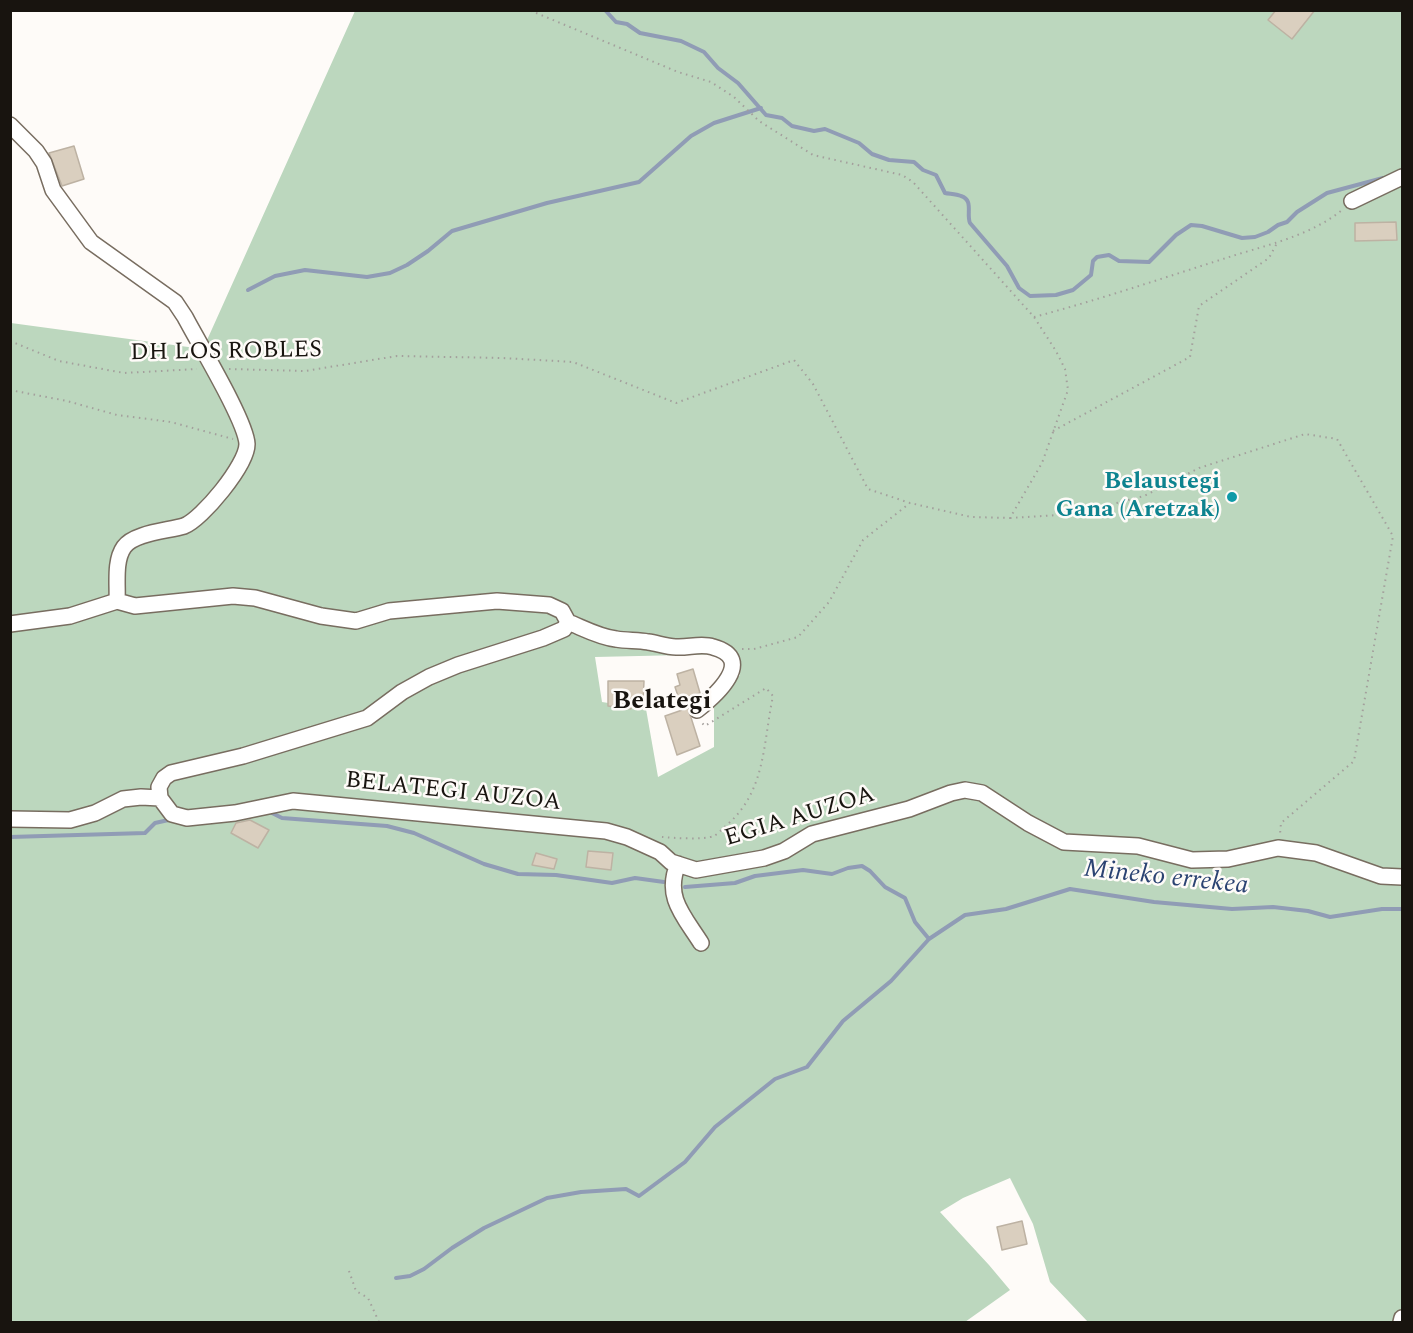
<!DOCTYPE html>
<html>
<head>
<meta charset="utf-8">
<style>
  body { margin:0 }
  #map { position:relative; width:1413px; height:1333px; overflow:hidden; background:#fefbf8; font-family:Spectral,serif }
  canvas { display:block }
  .frame { position:absolute; inset:0; border:12px solid #18140f; pointer-events:none }
</style>
</head>
<body>
<div id="map">
<canvas width="1413" height="1333"></canvas>
<div class="frame"></div>
</div>
<script>
const g = document.querySelector('canvas').getContext('2d');
g.lineJoin = 'round';
function fill(path, color) { g.fillStyle = color; g.fill(path, 'evenodd'); }
function trace(path, color, width, dash) { g.strokeStyle = color; g.lineWidth = width; g.lineCap = dash ? 'butt' : 'round'; g.setLineDash(dash || []); g.stroke(path); }
function drawText(font, color, halo, rows, align = 'center') {
  g.font = font + ' Spectral,serif'; g.lineWidth = 5; g.setLineDash([]); g.textBaseline = 'middle'; g.strokeStyle = halo; g.fillStyle = color; for (const [text, x, y, turn = 0] of rows) {
    g.save(); g.translate(x, y); g.rotate((+turn || 0) * Math.PI / 180); g.textAlign = isNaN(turn) ? turn : align; if (halo) g.strokeText(text, 0, 0); g.fillText(text, 0, 0); g.restore();
  }
}
const green = new Path2D(`
  M 355,11 L 1402,11 L 1402,1322 L 1088,1322 L 1050,1282 L 1033,1224 L 1010,1178 L 963,1198 L 940,1212 L 989,1265 L 1010,1290 L 965,1322 L 11,1322 L 11,323 L 203,349 ZM 727,654 L 740,675 L 714,704 L 714,747 L 658,777 L 646,709 L 602,702 L 595,657 Z`);
const stream = new Path2D(`
  M 605,10 L 616,22 L 627,24 L 640,33 L 681,41 L 704,52 L 718,68 L 738,83 L 766,115 L 782,118 L 792,126 L 814,131 L 825,129 L 859,143 L 872,154 L 889,160 L 914,162 L 923,170 L 936,175 L 945,193 C 950,194 956,194 961,196 C 974,200 966,214 970,223 L 1007,266 L 1019,288 L 1030,296 L 1056,295 L 1073,290 L 1091,275 L 1093,261 L 1097,257 L 1109,255 L 1119,261 L 1149,262 L 1176,235 L 1191,225 L 1202,226 L 1242,238 L 1255,237 L 1268,232 L 1278,225 L 1287,222 L 1297,212 L 1327,193 L 1383,178
  M 248,290 L 275,276 L 305,270 L 367,277 L 390,273 L 407,265 L 428,251 L 452,231 L 547,203 L 639,182 L 691,136 L 714,123 L 761,108
  M 268,811 L 282,818 L 387,826 L 414,833 L 484,864 L 518,874 L 556,875 L 612,883 L 635,878 L 664,882
  M 10,837 L 145,833 L 155,823 L 173,819
  M 685,887 L 735,883 L 755,876 L 803,870 L 832,874 L 848,868 L 862,866 L 870,871 L 885,887 L 905,898 L 915,922 L 929,939
  M 396,1278 L 410,1276 L 424,1269 L 452,1248 L 484,1228 L 547,1198 L 581,1192 L 626,1189 L 639,1196 L 685,1162 L 715,1127 L 775,1079 L 807,1067 L 843,1021 L 891,981 L 929,939 L 965,915 L 1006,909 L 1070,889 L 1154,902 L 1232,909 L 1273,907 L 1308,911 L 1330,917 L 1382,909 L 1402,909`);
const building = new Path2D(`
  M 1276,10 L 1315,10 L 1292,39 L 1268,20 Z
  M 74,146 L 84,179 L 62,186 L 49,153 Z
  M 1396,222 L 1397,240 L 1355,241 L 1355,223 Z
  M 693,669 L 700,693 L 679,699 L 675,687 L 680,685 L 677,674 Z
  M 608,681 L 644,681 L 643,703 L 631,703 L 631,709 L 608,706 Z
  M 688,708 L 700,746 L 677,755 L 665,716 Z
  M 250,820 L 269,830 L 258,848 L 231,833 L 236,823 Z
  M 588,851 L 613,853 L 611,870 L 586,867 Z
  M 536,853 L 557,859 L 554,869 L 532,865 Z
  M 1022,1221 L 1027,1244 L 1002,1250 L 997,1227 Z`);
const path = new Path2D(`
  M 1034,317 C 1098,300 1160,279 1223,259 C 1262,246 1309,237 1342,210
  M 10,341 L 59,361 L 124,373 L 197,369
  M 229,369 L 305,371 L 397,356 L 503,358 L 573,362 L 676,403 L 794,360 L 813,384 L 868,489 L 910,503 L 971,517 L 1010,518 L 1042,463 L 1068,390 L 1065,369 L 1056,351 L 1034,317 L 913,182 L 902,175 L 813,155 L 759,121 L 734,97 L 711,82 L 678,72 L 529,10
  M 10,390 L 67,401 L 117,415 L 171,422 L 233,439
  M 1053,431 L 1190,357 L 1199,306 L 1269,258 L 1277,243
  M 1010,518 L 1074,514 L 1144,496 L 1199,468 L 1305,434 L 1337,439 L 1393,536 L 1354,761 L 1281,823 L 1280,834
  M 742,649 L 754,649 L 798,637 L 829,602 L 863,540 L 910,503
  M 662,837 C 674,838 703,840 714,836 C 718,834 724,827 728,824 C 766,790 763,743 773,696 L 766,688 L 705,726 L 701,722
  M 349,1271 L 356,1291 L 368,1298 L 379,1322`);
const minor = new Path2D(`
  M 10,125 L 36,151 L 44,163 L 53,190 L 91,242 L 175,302 L 185,317 C 198,342 246,421 247,444 C 247,465 202,519 184,526 C 167,531 134,533 124,547 C 114,561 118,585 117,601
  M 1352,201 L 1402,177
  M 117,601 L 135,606 L 233,596 L 255,598 L 321,616 L 356,621 L 389,611 L 497,601 L 549,605 L 562,611 L 568,622 L 564,629 L 543,638 L 458,665 L 429,677 L 402,692 L 367,718 L 243,756 L 171,773 L 164,778 L 159,787 L 160,798 L 172,814 L 187,818 L 235,813 L 293,801 L 606,831 L 627,837 L 660,852 L 671,862 L 696,870 L 764,858 L 784,851 L 812,834 L 909,809 L 951,793 L 965,790 L 982,793 L 1028,823 L 1064,842 L 1138,846 L 1192,860 L 1228,859 L 1278,848 L 1316,853 L 1381,876 L 1402,877
  M 568,622 C 583,628 599,637 616,639 C 627,641 638,640 648,642 C 657,643 666,647 676,647 C 688,648 701,643 713,647 C 757,659 715,696 697,710
  M 10,624 L 70,616 L 117,601
  M 10,819 L 70,820 L 95,813 L 123,799 L 141,797 L 160,798
  M 678,864 C 664,897 684,916 701,943
  M 1401,1322 L 1402,1318`);
const markers = [
  [1232,497,6,"#0f9aa8"]
];
const streetNames = [
  ["DH LOS ROBLES",226,353,-1],
  ["BELATEGI AUZOA",453,793,6],
  ["EGIA AUZOA",800,818,-17]
];
const cultureNames = [
  ["Belaustegi",1220,483],
  ["Gana (Aretzak)",1220,511]
];
const neighbourhoodNames = [
  ["Belategi",662,703]
];
const waterNames = [
  ["Mineko errekea",1166,879,6]
];
fill(green, '#bcd7be');
trace(stream, '#909cb5', 4);
fill(building, '#dacfbf');
trace(building, '#bdb2a3', 1.5);
trace(minor, '#786d60', 18);
trace(path, '#a39f9c', 2, [1.5, 4.5]);
trace(minor, '#fff', 15);
for (const [x, y, r, color] of markers) { const dot = new Path2D(); dot.arc(x, y, r, 0, 2 * Math.PI); g.fillStyle = color; g.fill(dot); trace(dot, '#fefbf8', 2); }
drawText('24px', '#18140f', '#fefbf8', streetNames);
drawText('bold 24px', '#0d838f', '#fefbf8', cultureNames, 'right');
drawText('bold 26px', '#18140f', '#fefbf8', neighbourhoodNames);
drawText('italic 26px', '#2b4372', '#fefbf8', waterNames);
</script>
</body>
</html>
